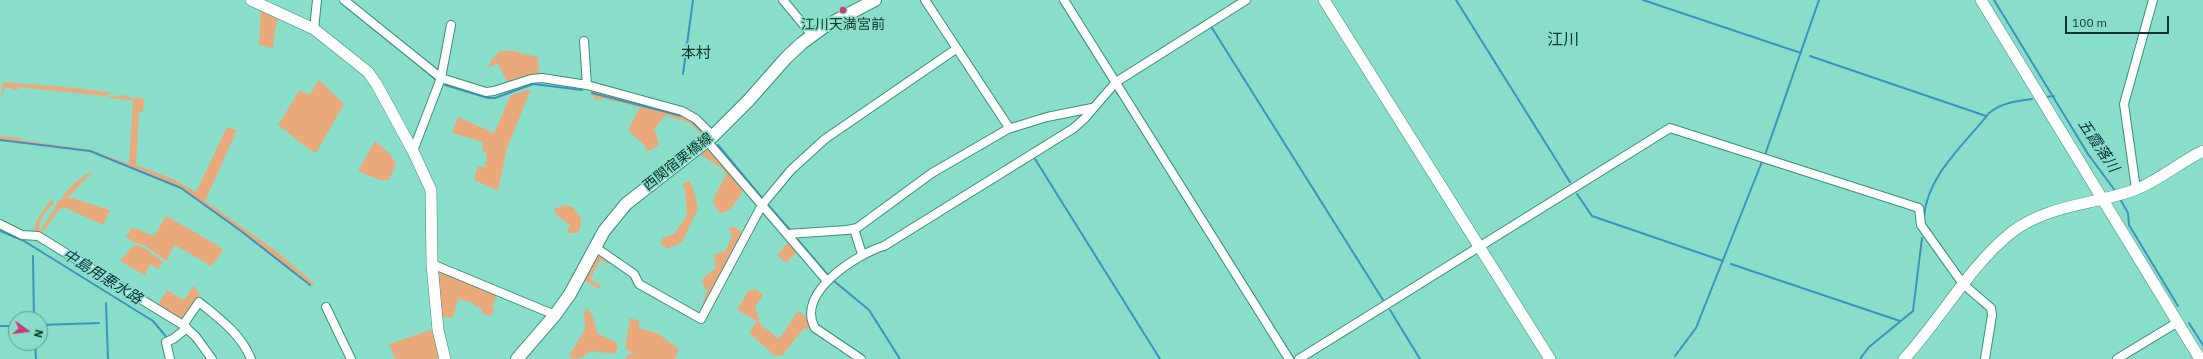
<!DOCTYPE html>
<html>
<head>
<meta charset="utf-8">
<style>
  body { margin:0 }
  #map { position:relative; width:2203px; height:359px; overflow:hidden; background:#89dec9; font-family:"IBM Plex Sans",sans-serif }
  canvas { display:block }
  .north { position:absolute; left:8px; top:311px; width:40px; height:40px; box-sizing:border-box; background:#89dec9; border:1px solid #599a8b; border-radius:50%; rotate:104deg; font-size:11px; font-weight:700; line-height:16px; text-align:center; color:#11352d }
  .north::after { content:''; display:block; margin:auto; width:14px; height:18px; background:#c53d7b; clip-path:polygon(50% 0,100% 100%,50% 72%,0 100%) }
  .scale { position:absolute; left:2065px; top:16px; width:104px; height:18px; box-sizing:border-box; border:2px solid #11352d; border-top:0; padding-left:5px; font-size:12px; line-height:14px; white-space:nowrap; color:#11352d; -webkit-text-stroke:3px #89dec9; paint-order:stroke }
</style>
</head>
<body>
<div id="map">
<canvas width="2203" height="359"></canvas>
<div class="north">N</div>
<div class="scale">100 m</div>
</div>
<script>
const g = document.querySelector('canvas').getContext('2d');
g.lineJoin = 'round';
function fill(path, color) { g.fillStyle = color; g.fill(path, 'evenodd'); }
function trace(path, color, width, dash) { g.strokeStyle = color; g.lineWidth = width; g.lineCap = dash ? 'butt' : 'round'; g.setLineDash(dash || []); g.stroke(path); }
function drawText(font, color, halo, rows, align = 'center') {
  g.font = font + ' "IBM Plex Sans","Noto Sans JP",sans-serif'; g.lineWidth = 3.5; g.setLineDash([]); g.textBaseline = 'middle'; g.strokeStyle = halo; g.fillStyle = color; for (const [text, x, y, turn = 0] of rows) {
    g.save(); g.translate(x, y); g.rotate((+turn || 0) * Math.PI / 180); g.textAlign = isNaN(turn) ? turn : align; if (halo) g.strokeText(text, 0, 0); g.fillText(text, 0, 0); g.restore();
  }
}
const green = new Path2D(`
  M 261,8 L 279,16 L 275,29 L 273,48 L 259,45 Z
  M 500,51 L 517,51 L 520,53 L 538,57 L 539,75 L 507,82 L 498,63 L 488,68 L 491,60 Z
  M 319,80 L 344,104 L 316,153 C 302,146 291,134 278,125 L 299,91 L 310,94 Z
  M 3,82 L 65,87 L 115,93 L 104,96 L 18,87 L 17,90 L 5,87 L 0,100 Z
  M 531,89 L 507,148 L 498,191 L 474,180 L 478,166 L 485,167 L 487,153 L 482,151 L 483,142 L 452,133 L 458,117 L 494,133 L 511,95 Z
  M 591,89 L 684,114 L 708,133 L 704,137 L 690,123 L 665,115 L 653,131 L 656,133 L 659,145 L 646,152 L 645,146 L 628,130 L 640,107 L 600,98 L 598,101 L 591,95 Z
  M 122,95 L 136,99 L 136,97 L 144,99 L 143,112 L 139,111 L 136,165 L 175,180 L 194,191 L 196,192 L 227,127 L 237,130 L 205,201 L 276,251 L 315,284 L 310,285 L 241,231 L 181,188 L 90,151 L 0,140 L 0,136 L 21,138 L 21,140 L 91,150 L 129,164 L 133,100 L 106,98 Z
  M 375,141 L 390,154 L 396,164 L 389,180 L 380,180 L 358,171 Z
  M 706,145 L 744,189 C 738,198 732,213 720,213 L 713,203 L 715,195 L 726,175 L 724,170 L 697,152 Z
  M 92,172 L 93,174 L 89,175 L 67,199 L 72,198 L 110,210 L 103,225 L 66,208 L 59,209 L 41,235 L 35,231 C 33,221 46,207 52,199 L 54,204 C 46,209 37,222 40,231 C 52,212 69,181 92,172 Z
  M 690,181 L 695,194 L 698,209 L 682,242 L 668,249 L 660,243 L 663,238 L 674,234 L 687,215 L 685,189 L 682,184 Z
  M 565,205 L 573,207 L 581,218 L 580,230 L 574,233 L 567,233 L 570,225 L 556,215 L 554,209 Z
  M 166,216 L 219,246 L 223,251 L 211,266 L 175,245 L 166,261 L 144,245 L 135,243 L 126,237 L 132,227 L 154,236 Z
  M 731,227 L 734,227 L 743,233 L 705,306 L 702,305 L 707,291 L 702,282 L 704,277 L 716,268 L 714,255 L 725,251 L 732,237 L 729,229 Z
  M 789,241 L 797,252 L 786,263 L 777,255 Z
  M 134,245 L 143,247 L 163,262 L 158,269 L 151,264 L 145,273 L 146,276 L 120,261 Z
  M 595,253 L 600,253 L 612,264 L 606,263 L 601,259 L 590,279 L 601,286 L 599,289 L 581,279 Z
  M 440,269 L 498,293 L 492,306 L 495,309 L 490,316 L 481,313 L 482,308 L 474,306 L 474,303 L 458,299 L 453,318 L 439,316 L 437,270 Z
  M 193,286 L 199,292 L 199,297 L 182,321 L 157,306 L 167,290 L 184,300 Z
  M 756,289 L 763,295 L 755,306 L 760,324 L 779,339 L 798,311 L 807,317 L 811,325 L 807,330 L 804,328 L 783,355 L 775,356 L 749,333 L 757,321 L 737,310 L 748,291 Z
  M 587,308 L 593,317 L 597,333 L 617,343 L 618,348 L 614,354 L 591,351 L 581,358 L 572,359 L 569,355 L 585,330 L 584,312 Z
  M 630,318 L 640,321 L 638,328 L 657,333 L 679,349 L 675,359 L 625,359 L 629,353 L 635,355 L 625,348 Z
  M 434,329 L 441,357 L 436,359 L 395,359 L 389,344 Z`);
const stream = new Path2D(`
  M 1456,0 L 1570,182
  M 1643,0 L 1801,53
  M 1994,0 L 2088,154 L 2116,192
  M 1212,28 L 1383,300
  M 1810,56 L 1986,116
  M 421,67 L 435,79
  M 683,74 L 693,0
  M 445,85 L 488,98 L 495,98 L 533,84 L 582,90
  M 592,93 L 686,117
  M 2045,97 L 2054,96
  M 691,120 L 703,132
  M 0,140 L 90,151 L 181,188 L 241,231 L 310,285
  M 718,145 L 762,198
  M 1765,155 L 1819,0
  M 1035,159 L 1160,359
  M 1577,194 L 1592,216 L 1723,261
  M 2120,199 L 2128,213 L 2129,225 L 2178,306
  M 769,206 L 791,231
  M 1924,217 C 1927,175 1965,144 1989,113 C 2001,103 2016,101 2032,99
  M 0,231 L 24,241 L 153,321 L 168,339
  M 798,240 L 827,274
  M 33,256 L 34,319
  M 1731,264 L 1900,321
  M 834,281 L 869,310 L 900,359
  M 106,303 L 108,359
  M 1390,310 L 1420,359
  M 2189,323 L 2203,345
  M 40,325 L 99,323
  M 0,326 L 16,326
  M 35,343 L 36,359
  M 1675,356 L 1696,328 L 1763,159
  M 1860,359 L 1869,347 L 1913,311 L 1922,238`);
const minor = new Path2D(`
  M 344,0 L 441,78 L 486,92 L 494,91 L 531,79 L 542,78 L 587,85 L 682,111 L 696,119 L 713,136
  M 783,0 L 812,35
  M 1064,0 L 1289,359
  M 314,29 L 317,0
  M 584,41 L 587,85
  M 1008,129 L 1047,117 L 1092,108
  M 707,141 L 827,281
  M 413,151 L 441,78 L 451,25
  M 2136,189 L 2124,104 L 2153,0
  M 0,224 L 22,235 L 38,236 L 183,325 L 196,337 L 212,359
  M 854,229 L 862,254
  M 787,234 L 847,230 L 857,228 L 932,173 L 1008,129 L 1008,126 L 925,0
  M 595,247 L 634,274 L 639,284 L 701,319 L 762,205 L 791,170 L 825,139 L 956,49
  M 432,264 L 555,315
  M 326,307 L 351,359
  M 183,325 L 199,302 C 220,319 241,334 251,359
  M 170,359 L 166,342 L 173,339 L 187,328
  M 861,359 L 815,328 C 795,293 857,254 884,246 L 1074,128 L 1085,118 L 1116,82 L 1246,0
  M 1299,359 L 1670,128 L 1919,208 L 1921,225 L 1963,284 L 1991,308 L 1992,315 L 1985,359
  M 2117,359 L 2178,322`);
const tertiary = new Path2D(`
  M 251,0 L 314,29 L 368,72 L 377,85 L 413,151 L 431,190 L 432,264 L 438,330 L 445,359
  M 1324,0 L 1550,359
  M 1981,0 L 2200,359
  M 1904,359 C 1941,319 1970,265 2012,232 C 2049,204 2095,205 2137,189 C 2161,179 2180,162 2203,151`);
const secondary = new Path2D(`
  M 517,359 L 555,315 L 570,294 L 604,231 L 626,204 L 713,136 L 748,101 L 786,58 L 802,43 L 824,27 L 875,0`);
const markers = [
  [843,10,4,"#c53d7b"]
];
const poiNames = [
  ["江川天満宮前",843,25]
];
const streetNames = [
  ["西関宿栗橋線",678,162,-38]
];
const neighbourhoodNames = [
  ["本村",696,54]
];
const waterNames = [
  ["五霞落川",2098,146,56],
  ["中島用悪水路",102,277,32]
];
const quarterNames = [
  ["江川",1563,40]
];
fill(green, '#e9a97b');
trace(stream, '#3e92c0', 2);
trace(minor, '#398f7c', 10);
trace(tertiary, '#398f7c', 12);
trace(secondary, '#398f7c', 14);
trace(minor, '#fff', 8);
trace(tertiary, '#fff', 11);
trace(secondary, '#fff', 12);
for (const [x, y, r, color] of markers) { const dot = new Path2D(); dot.arc(x, y, r, 0, 2 * Math.PI); g.fillStyle = color; g.fill(dot); trace(dot, '#89dec9', 1.5); }
drawText('14px', '#11352d', '#89dec9', poiNames);
drawText('14px', '#11352d', '#89dec9', streetNames);
drawText('15px', '#11352d', '#89dec9', neighbourhoodNames);
drawText('italic 15px', '#0c3145', '#89dec9', waterNames);
drawText('16px', '#11352d', '#89dec9', quarterNames);
</script>
</body>
</html>
